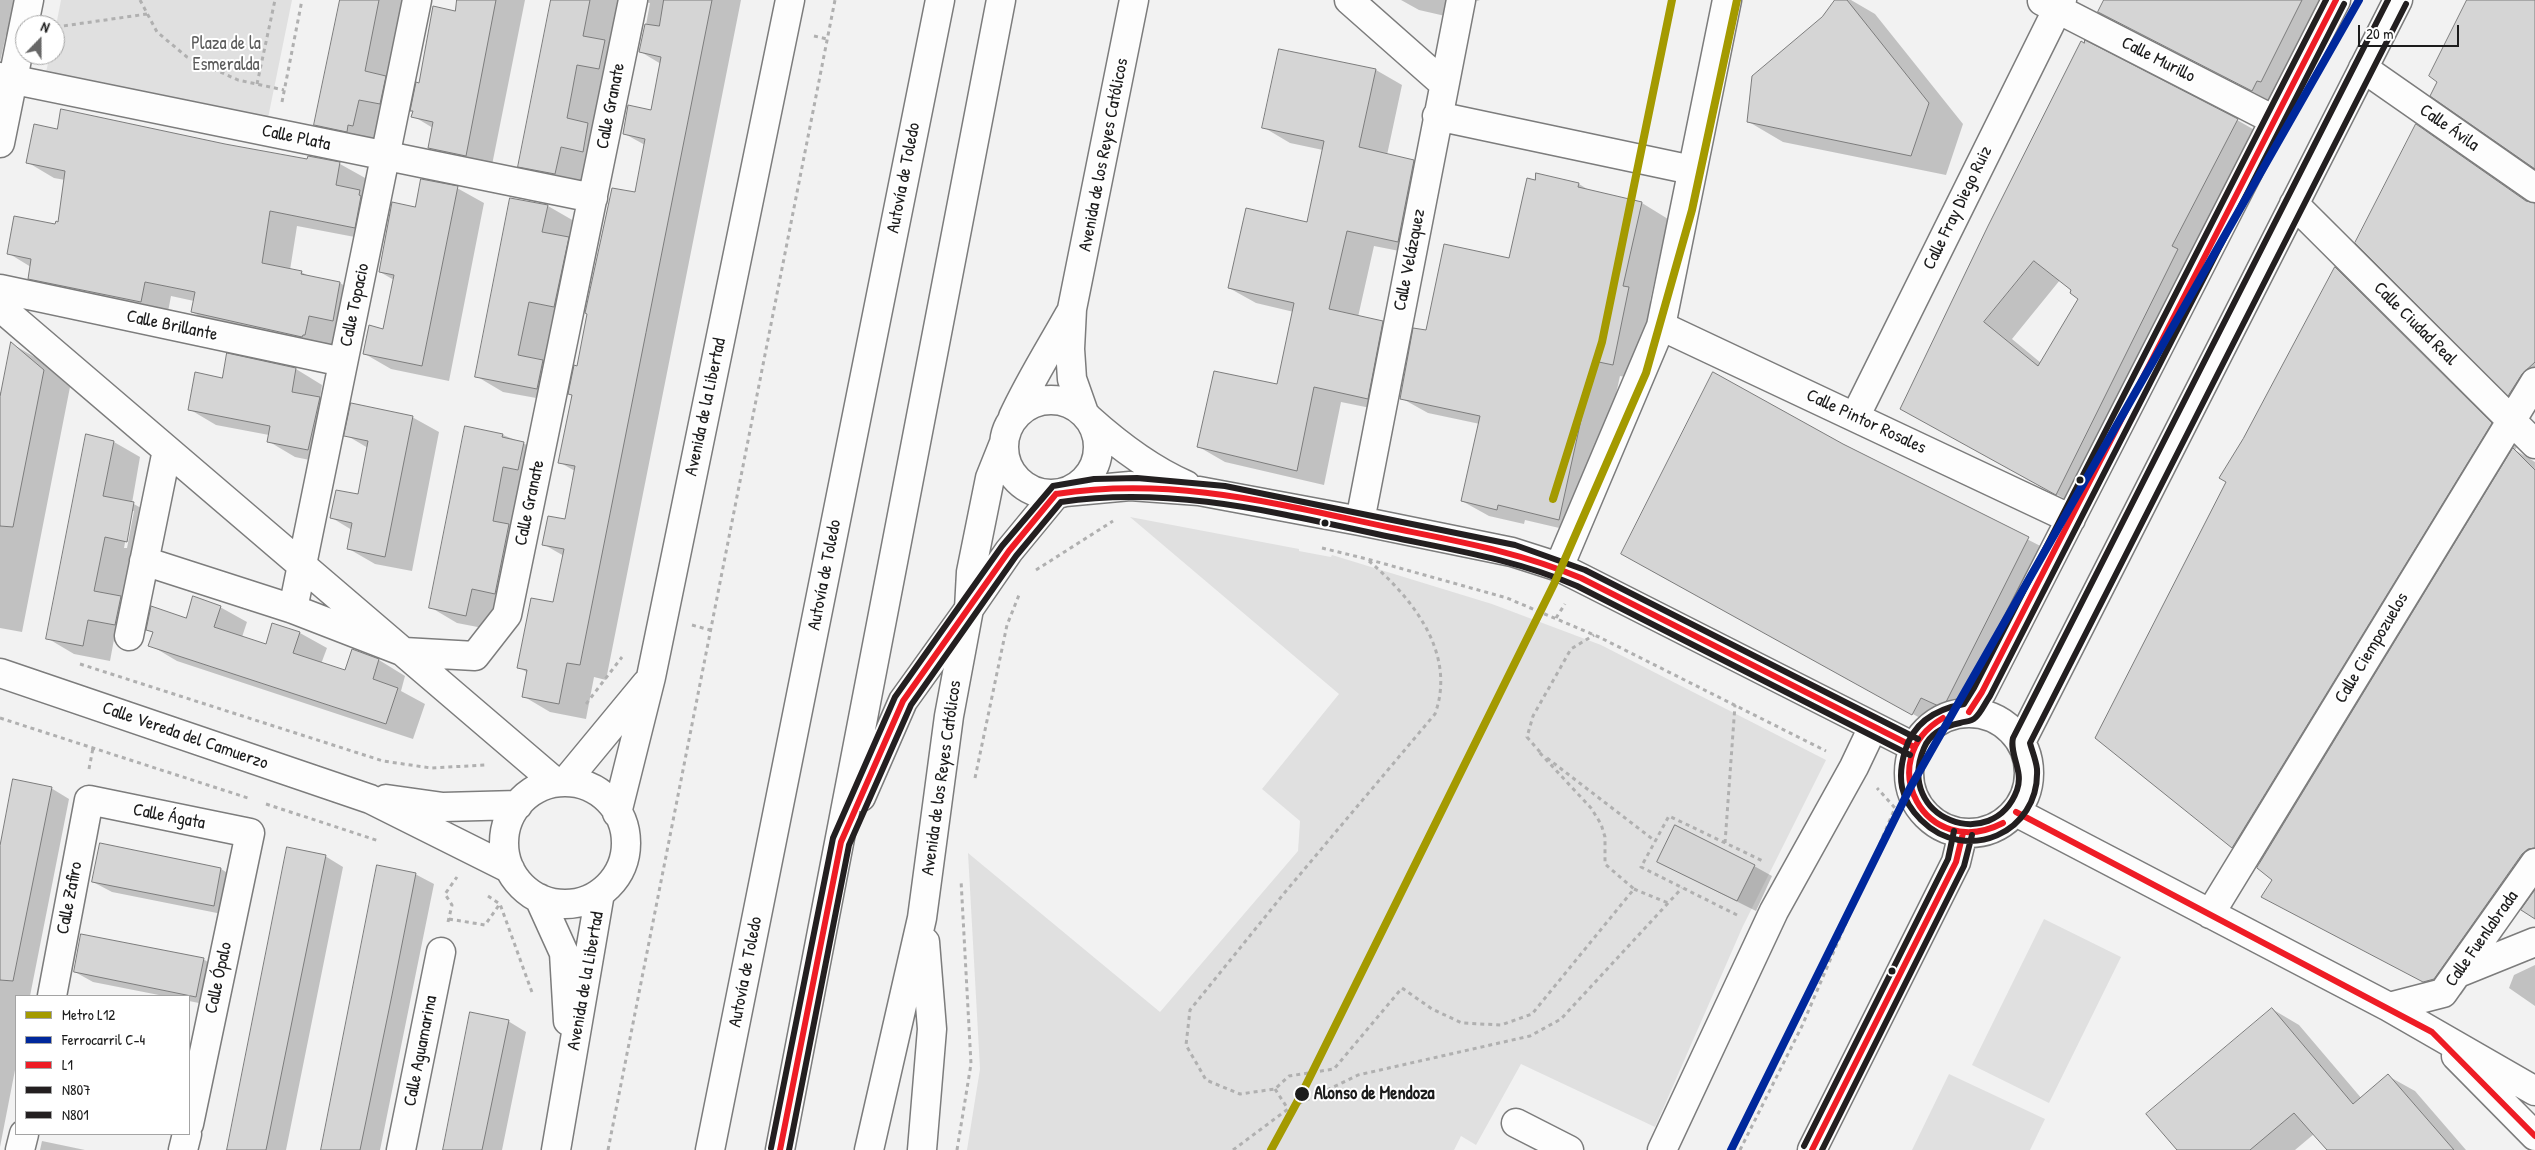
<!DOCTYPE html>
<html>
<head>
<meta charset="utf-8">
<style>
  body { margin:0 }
  #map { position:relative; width:2535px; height:1150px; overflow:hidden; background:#f2f2f2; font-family:"Patrick Hand",sans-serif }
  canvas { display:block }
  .legend { position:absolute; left:15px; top:995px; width:175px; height:140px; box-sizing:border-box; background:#fff; border:1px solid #a4a4a4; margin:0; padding:6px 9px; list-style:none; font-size:15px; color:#1c1c1c }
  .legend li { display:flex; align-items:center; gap:10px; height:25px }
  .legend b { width:25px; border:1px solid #a4a4a4 }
  .north { position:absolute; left:15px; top:15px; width:50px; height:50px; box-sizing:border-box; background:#fff; border:1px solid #a4a4a4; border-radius:50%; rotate:22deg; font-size:14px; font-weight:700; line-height:20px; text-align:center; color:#1c1c1c }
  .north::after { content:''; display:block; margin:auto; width:18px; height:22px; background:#676767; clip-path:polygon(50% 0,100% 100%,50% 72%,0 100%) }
  .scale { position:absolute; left:2358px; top:25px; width:101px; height:22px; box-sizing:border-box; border:2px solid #1c1c1c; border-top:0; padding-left:6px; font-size:15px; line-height:18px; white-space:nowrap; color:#1c1c1c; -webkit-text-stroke:4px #fff; paint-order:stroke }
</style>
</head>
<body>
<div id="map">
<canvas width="2535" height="1150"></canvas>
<ul class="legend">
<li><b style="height:6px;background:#a49a00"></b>Metro L12</li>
<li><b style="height:6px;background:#00289c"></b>Ferrocarril C-4</li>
<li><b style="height:6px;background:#ee1c25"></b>L1</li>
<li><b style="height:6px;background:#231f20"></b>N807</li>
<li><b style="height:6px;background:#231f20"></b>N801</li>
</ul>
<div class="north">N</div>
<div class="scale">20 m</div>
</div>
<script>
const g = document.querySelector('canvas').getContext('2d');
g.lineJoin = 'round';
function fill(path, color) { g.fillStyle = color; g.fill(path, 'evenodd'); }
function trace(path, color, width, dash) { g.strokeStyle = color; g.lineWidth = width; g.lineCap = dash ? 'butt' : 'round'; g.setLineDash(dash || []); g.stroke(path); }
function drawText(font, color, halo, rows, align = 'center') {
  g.font = font + ' "Patrick Hand",sans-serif'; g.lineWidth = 4; g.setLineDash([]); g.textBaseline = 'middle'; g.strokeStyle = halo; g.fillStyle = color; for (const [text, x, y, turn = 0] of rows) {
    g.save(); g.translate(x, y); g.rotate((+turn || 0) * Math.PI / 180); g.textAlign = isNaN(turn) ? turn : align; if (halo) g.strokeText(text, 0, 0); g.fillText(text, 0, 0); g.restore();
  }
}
const green = new Path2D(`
  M 61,0 L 292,0 L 268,118 L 46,72 L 50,55 L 55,55 L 55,31 Z
  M 1130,517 L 1299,549 L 1299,551 L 1331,557 L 1332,555 L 1492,604 L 1601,645 L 1826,760 L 1743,926 L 1655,1127 L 1521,1064 L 1476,1145 L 1461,1136 L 1454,1150 L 967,1150 L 980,1069 L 968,853 L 1160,1012 L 1298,851 L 1300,821 L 1262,789 L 1339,694 Z
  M 2044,919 L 2121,957 L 2049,1103 L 1972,1065 Z
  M 1949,1074 L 2045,1119 L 2030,1150 L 1912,1150 Z`);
const shadow = new Path2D(`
  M 0,0 L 13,0 L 33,13 L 25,39 L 6,35 L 0,62 Z
  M 341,0 L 412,0 L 430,10 L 423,37 L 380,141 L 342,140 L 316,125 Z
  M 458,0 L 525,0 L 491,170 L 456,163 L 429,148 L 433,128 L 413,116 L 420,84 L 456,12 Z
  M 552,0 L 620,0 L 581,189 L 546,182 L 519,166 Z
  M 633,0 L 741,0 L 606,680 L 594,677 L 586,719 L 550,712 L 523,696 L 528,673 L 518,667 L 554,604 L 564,556 L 543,544 L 566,521 L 575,471 L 559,462 L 578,368 L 636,193 L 645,145 L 625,134 L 652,112 L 661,64 L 641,52 L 650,3 Z
  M 1401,0 L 1480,0 L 1472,3 L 1467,21 L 1419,10 Z
  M 1836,0 L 1851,0 L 1875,14 L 1963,124 L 1946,175 L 1783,142 L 1749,122 Z
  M 2105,0 L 2340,0 L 2282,107 L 2100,12 Z
  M 1376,70 L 1402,85 L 1387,155 L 1414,161 L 1440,176 L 1425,256 L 1374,246 L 1358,317 L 1382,322 L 1409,338 L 1395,413 L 1341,402 L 1324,485 L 1225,462 L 1199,447 L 1277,385 L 1294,312 L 1256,303 L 1229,288 L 1308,223 L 1323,150 L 1290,143 L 1263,127 Z
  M 2237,120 L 2265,136 L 2085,510 L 1930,425 L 1989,226 ZM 2060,280 L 2080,299 L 2041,363 L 2012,339 Z
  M 2417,126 L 2449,144 L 2535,204 L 2535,409 L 2509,394 L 2357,243 Z
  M 58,130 L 225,145 L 308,161 L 309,157 L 340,164 L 367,179 L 364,193 L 386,206 L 381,242 L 297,226 L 290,270 L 301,272 L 311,277 L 340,283 L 367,299 L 332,350 L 219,327 L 192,312 L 194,301 L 171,296 L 167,317 L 56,294 L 29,278 L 31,267 L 8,253 L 59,223 L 65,180 L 54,178 L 27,162 Z
  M 1579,184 L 1592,192 L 1642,203 L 1668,219 L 1650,301 L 1656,304 L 1639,380 L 1620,376 L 1585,534 L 1525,520 L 1524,524 L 1489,516 L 1462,501 L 1480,424 L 1428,413 L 1401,398 L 1427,332 L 1510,259 Z
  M 457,188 L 484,203 L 449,381 L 391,369 L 365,354 L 384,330 L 394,280 L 380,272 L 416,208 Z
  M 548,206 L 574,221 L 564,403 L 503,392 L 476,376 Z
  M 2336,269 L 2365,286 L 2521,441 L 2515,450 L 2535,462 L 2535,888 L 2461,995 L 2452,997 L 2263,897 L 2273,880 L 2261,863 L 2233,847 L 2097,737 L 2228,482 L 2244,439 Z
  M 12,344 L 38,359 L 70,387 L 22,632 L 0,628 L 0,392 L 2,392 Z
  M 296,369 L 322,385 L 320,399 L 346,414 L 334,465 L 295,457 L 268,441 L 269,435 L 216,425 L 189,409 Z
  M 412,417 L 439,432 L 412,571 L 375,564 L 349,549 L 352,530 L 332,518 L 359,496 L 368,448 L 346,435 Z
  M 503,435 L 523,443 L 550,458 L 493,630 L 457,623 L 430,607 Z
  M 114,442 L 140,457 L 132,503 L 161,519 L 153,557 L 132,552 L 122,598 L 148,613 L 142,639 L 115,634 L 110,661 L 74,654 L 47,638 ZM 131,511 L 134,511 L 127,548 L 124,548 Z
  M 1843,445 L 2058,555 L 1973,724 L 1950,713 L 1942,730 L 1652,571 Z
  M 220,607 L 247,622 L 242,637 L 267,646 L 273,624 L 300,633 L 327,648 L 321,664 L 345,672 L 379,660 L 405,676 L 401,691 L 425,704 L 413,739 L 177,661 L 150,645 L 154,633 L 147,630 Z
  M 51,788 L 69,799 L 30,996 L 16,996 L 16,1065 L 0,1147 L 0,852 Z
  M 101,845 L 221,869 L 239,880 L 232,916 L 112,892 L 93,882 Z
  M 325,856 L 343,867 L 286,1150 L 227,1150 Z
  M 1754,866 L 1772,876 L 1756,911 L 1676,871 Z
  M 415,874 L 434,884 L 380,1150 L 322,1150 Z
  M 203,959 L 221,970 L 214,1006 L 189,1001 L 189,996 L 164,996 L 93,982 L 75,972 Z
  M 2535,965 L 2535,1006 L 2509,988 L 2514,975 Z
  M 2272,1009 L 2299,1025 L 2362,1099 L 2388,1076 L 2415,1091 L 2466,1150 L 2329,1150 L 2314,1134 L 2295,1150 L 2179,1150 Z
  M 508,1021 L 526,1032 L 502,1150 L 444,1150 Z
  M 42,1141 L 85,1150 L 40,1150 Z`);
const building = new Path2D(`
  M 340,0 L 379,0 L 365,71 L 386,76 L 380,104 L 359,100 L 353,126 L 348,125 L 347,132 L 314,125 Z
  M 457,0 L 496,0 L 466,156 L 428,148 L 433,122 L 411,117 L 413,111 L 410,111 L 416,82 L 419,83 L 433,6 L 455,11 Z
  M 551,0 L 590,0 L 583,36 L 605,40 L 599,69 L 577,65 L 572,92 L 567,118 L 588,123 L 583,152 L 561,147 L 555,174 L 518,167 Z
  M 664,0 L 712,0 L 580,665 L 567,663 L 559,704 L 522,697 L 527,670 L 517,668 L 531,598 L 553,602 L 564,549 L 542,545 L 548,516 L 565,519 L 575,466 L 558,463 L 572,395 L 568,394 L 574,365 L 577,366 L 587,314 L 585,313 L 612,188 L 635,192 L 645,139 L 623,134 L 628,105 L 651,110 L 661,57 L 639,52 L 645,24 L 659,26 Z
  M 1835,0 L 1847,0 L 1929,103 L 1911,156 L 1747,122 L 1752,76 L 1822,17 Z
  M 2104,0 L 2302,0 L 2261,82 L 2257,81 L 2252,91 L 2098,12 Z
  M 2467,0 L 2535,0 L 2535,169 L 2430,96 L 2437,82 L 2429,76 Z
  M 2085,40 L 2238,119 L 2172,246 L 2178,249 L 2056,495 L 1900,409 L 1988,226 L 2081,41 L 2084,43 ZM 2034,261 L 2071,290 L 2070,293 L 2078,299 L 2038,366 L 1984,322 Z
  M 1279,49 L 1376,69 L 1359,147 L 1414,160 L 1398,242 L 1347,231 L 1329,309 L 1383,321 L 1368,399 L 1314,387 L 1297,471 L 1197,447 L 1214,371 L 1277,384 L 1294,303 L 1228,288 L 1246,208 L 1307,222 L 1324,141 L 1262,128 Z
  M 61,109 L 225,144 L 307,159 L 308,156 L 340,162 L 336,185 L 360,190 L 359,195 L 361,196 L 355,228 L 270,211 L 262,263 L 302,271 L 301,274 L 340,282 L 333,321 L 309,316 L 305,335 L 303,335 L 302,337 L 191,312 L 195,292 L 145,282 L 141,302 L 28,279 L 31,259 L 7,254 L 14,216 L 55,224 L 56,221 L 58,222 L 65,171 L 26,163 L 34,124 L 57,129 Z
  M 2416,124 L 2526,201 L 2535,203 L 2535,362 L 2522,374 L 2508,396 L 2355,243 Z
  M 1536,173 L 1579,183 L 1578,187 L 1642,202 L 1623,286 L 1629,287 L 1613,365 L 1594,361 L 1559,520 L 1498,505 L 1497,510 L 1461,501 L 1480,416 L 1400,399 L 1413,328 L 1426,330 L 1444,244 L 1509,258 L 1527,178 L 1535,180 Z
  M 421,179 L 458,186 L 422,366 L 363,354 L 369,325 L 383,329 L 394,275 L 379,272 L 392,202 L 415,207 Z
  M 510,198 L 548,205 L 542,232 L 569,237 L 554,307 L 529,302 L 518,355 L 543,360 L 537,389 L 475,377 Z
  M 2335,267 L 2492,423 L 2232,848 L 2095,738 L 2226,482 L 2219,478 L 2243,439 Z
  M 11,342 L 44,370 L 13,527 L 0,526 L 0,397 Z
  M 227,353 L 296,368 L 292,392 L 320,397 L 308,450 L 267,442 L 270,426 L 188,410 L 195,372 L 222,378 Z
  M 1713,372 L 1843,444 L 2029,537 L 1943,708 L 1921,698 L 1912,715 L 1621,554 Z
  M 351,403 L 413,416 L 385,557 L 347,549 L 352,523 L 330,518 L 336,490 L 358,494 L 368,441 L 344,436 Z
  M 465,426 L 503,434 L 502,437 L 524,442 L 518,470 L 503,467 L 493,521 L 509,524 L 495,594 L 472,589 L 466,616 L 429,608 Z
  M 86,434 L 114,441 L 103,496 L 134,502 L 127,542 L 105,537 L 94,591 L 121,596 L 115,625 L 88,620 L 83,646 L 46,639 Z
  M 2513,448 L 2535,470 L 2535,848 L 2528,849 L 2522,854 L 2434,979 L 2423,982 L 2261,897 L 2272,880 L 2257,868 Z
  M 193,596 L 221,606 L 214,627 L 266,644 L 272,623 L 300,632 L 293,653 L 345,670 L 352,649 L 379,659 L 373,679 L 398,688 L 386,724 L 148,646 L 153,632 L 146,630 L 151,606 L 186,618 Z
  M 13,779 L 52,787 L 13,981 L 0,980 L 0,846 Z
  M 1675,825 L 1755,865 L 1737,901 L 1657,862 Z
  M 100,843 L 221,868 L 214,906 L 92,882 Z
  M 287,847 L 326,855 L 301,977 L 266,1150 L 227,1150 Z
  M 377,865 L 416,873 L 392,995 L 360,1150 L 321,1150 Z
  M 2535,890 L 2535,919 L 2521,910 Z
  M 81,934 L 204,958 L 196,997 L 74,972 Z
  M 2272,1008 L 2353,1104 L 2388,1074 L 2454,1150 L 2327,1150 L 2294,1113 L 2250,1150 L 2177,1150 L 2146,1114 Z
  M 470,1012 L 509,1020 L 482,1150 L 443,1150 Z`);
const path = new Path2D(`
  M 140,0 L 157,32 L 187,57 L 238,80 L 284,90
  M 56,27 L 147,14
  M 814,36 L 827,39
  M 257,84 L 275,0
  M 282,102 L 302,0
  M 1322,548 L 1367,559 L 1507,598 L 1599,637 L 1826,751
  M 1369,561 C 1412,598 1457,653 1435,714 L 1286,891 L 1190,1010 L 1186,1045 L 1206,1080 L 1240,1094 L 1275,1089 L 1289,1076 L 1334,1069 L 1402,988 L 1432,1009 L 1462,1023 L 1501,1025 L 1532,1014 L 1634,889 L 1605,864 L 1605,837 L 1601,824 L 1591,808 L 1539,752
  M 1036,570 L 1113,521
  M 1556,618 L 1565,604
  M 692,625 L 710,630
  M 80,664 L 383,761 L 431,768 L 486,765
  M 586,704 L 622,657
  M 0,718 L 248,798
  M 1540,752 L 1527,737 L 1533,716 L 1571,649 L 1594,635
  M 1547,758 L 1655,841
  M 89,769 L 93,748
  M 975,778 L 1007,625 L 1019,595
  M 266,804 L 379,841
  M 1725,843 L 1735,705
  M 1634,889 L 1668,903
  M 488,896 L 500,904 L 533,995
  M 1737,915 L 1641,867 L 1669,816 L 1765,862
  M 449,919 L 485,925 L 499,905
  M 448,922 L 452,905 L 445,894 L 457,877
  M 1275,1089 L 1288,1109
  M 608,1150 L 835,0
  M 957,1150 L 971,1064 L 961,880
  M 1233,1150 L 1288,1109 L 1358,1075 L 1530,1036 L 1561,1019 L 1682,888
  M 1740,1150 L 1802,1026 L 1895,808 L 1877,788`);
const minor = new Path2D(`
  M 1349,0 L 1444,84
  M 2042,1 L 2274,120
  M 2363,68 L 2535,188
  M 0,77 L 593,198
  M 1437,116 L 1692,170
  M 0,143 L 29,0
  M 2294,204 L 2535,444
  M 0,289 L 343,362
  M 0,307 L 554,781
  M 1661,326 L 2071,519
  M1004 447a47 47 0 1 1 94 0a47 47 0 1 1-94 0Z
  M 1084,413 L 1072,379 L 1070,349 L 1072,309 L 1134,0
  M 1013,417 C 1029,382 1050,349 1069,315
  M 1855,417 L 2062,0
  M 1088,418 C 1118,445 1149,469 1186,485
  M 1065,492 L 1130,486 L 1199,491 L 1360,521 L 1512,552 L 1559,567 L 1581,578 L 1914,747
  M 1360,521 L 1461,0
  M 144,561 L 293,609 L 404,652 L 475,656 L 507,615 L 633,0
  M 1559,567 L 1661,326 L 1727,0
  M 293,609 L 417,0
  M 969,609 L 1009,551 L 1056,494
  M 129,636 L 167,450
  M 0,673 L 370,799 L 510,869
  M 1969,712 L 1982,692 L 2336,0
  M1909 773a60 60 0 1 1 120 0a60 60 0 1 1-120 0Z
  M 2021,742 L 2398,0
  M 565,782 L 646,684
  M504 843a61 61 0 1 1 122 0a61 61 0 1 1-122 0Z
  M 386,799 L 443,807 L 518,805
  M 2016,812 L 2389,1007 L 2535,1091
  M 617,813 L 651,677 L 790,0
  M 539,898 L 564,953 L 568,1021
  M 2210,914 L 2535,382
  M 2458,973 L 2535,942
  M 52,996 L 89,800 L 250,833 L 189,1124
  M 2389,1007 L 2443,993 L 2535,863
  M 2456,1056 L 2535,1136
  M 1516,1123 L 1569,1150
  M 20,1150 L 24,1134
  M 183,1150 L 187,1134
  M 401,1150 L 441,952
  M 556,1150 L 600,893
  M 869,1150 L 922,918 L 949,716 L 969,609 L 971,572 L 990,478 L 1004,443
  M 922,1150 L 932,1029 L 925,942
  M 1662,1150 L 1774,911 L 1854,767 L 1873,727
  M 1812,1150 L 1956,862 L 1963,833`);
const highway = new Path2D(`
  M 861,797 L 903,701 L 969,609
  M 710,1150 L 940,0
  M 780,1150 L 1001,0`);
const bus1 = new Path2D(`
  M 1056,494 C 1174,476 1277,504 1392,528 C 1456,541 1520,552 1581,578 L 1914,747
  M 1969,712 L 1982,692 L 2336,0
  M 1943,718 C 1871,760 1925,863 2003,823
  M 2016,812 L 2432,1032 L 2535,1136
  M 780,1150 L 841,842 L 903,701 L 1009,551 L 1056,494
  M 1812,1150 L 1956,862 L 1963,833`);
const bus2 = new Path2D(`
  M 2326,0 L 1974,688 L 1964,704 C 1936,709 1913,723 1905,751 C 1897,778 1900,799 1921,820 C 1966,865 2040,833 2037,769 C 2036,760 2032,751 2030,743 L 2406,4
  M 789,1150 L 849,845 L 911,705 L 1016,556 L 1061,502 C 1173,485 1281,514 1391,537 C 1454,550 1517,560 1577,586 L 1910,755
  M 1822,1150 L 1964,866 L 1972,835`);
const bus3 = new Path2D(`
  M 2344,4 L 1990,696 C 1985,703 1981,713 1975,718 C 1971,722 1965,721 1960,723 C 1946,726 1930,733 1924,748 C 1894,819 1993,855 2017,790 C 2024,771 2009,754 2013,738 L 2388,0
  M 1804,1146 L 1948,859 L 1954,831
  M 771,1148 L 833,838 L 895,697 L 1002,546 L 1053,486 L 1094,479 L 1137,478 L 1225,486 L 1515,545 L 1585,570 L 1918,739`);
const rail1 = new Path2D(`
  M 1731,1150 L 1910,788 L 2359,0`);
const metro1 = new Path2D(`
  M 1553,499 L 1602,342 L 1672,0
  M 1271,1150 L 1302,1093 L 1554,584 L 1646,373 L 1692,210 L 1737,0`);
const markers = [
  [2080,480,4.5,"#1c1c1c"],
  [1325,523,4.5,"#1c1c1c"],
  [1892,971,4.5,"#1c1c1c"],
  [1302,1094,8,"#1c1c1c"]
];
const parkNames = [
  ["Plaza de la",226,44],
  ["Esmeralda",226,65]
];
const streetNames = [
  ["Calle Murillo",2158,60,27],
  ["Calle Granate",611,106,-79],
  ["Calle Ávila",2449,128,35],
  ["Calle Plata",296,138,12],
  ["Avenida de los Reyes Católicos",1104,155,-79],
  ["Autovía de Toledo",904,178,-79],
  ["Calle Fray Diego Ruiz",1958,208,-64],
  ["Calle Velázquez",1410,260,-79],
  ["Calle Topacio",355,305,-78],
  ["Calle Ciudad Real",2415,324,45],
  ["Calle Brillante",172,326,12],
  ["Avenida de la Libertad",706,407,-78],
  ["Calle Pintor Rosales",1866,422,25],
  ["Calle Granate",530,503,-78],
  ["Autovía de Toledo",825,575,-79],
  ["Calle Ciempozuelos",2372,648,-59],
  ["Calle Vereda del Camuerzo",185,736,19],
  ["Avenida de los Reyes Católicos",942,778,-82],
  ["Calle Ágata",169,817,11],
  ["Calle Zafiro",70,898,-79],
  ["Calle Fuenlabrada",2482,939,-55],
  ["Autovía de Toledo",746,972,-79],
  ["Calle Ópalo",219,978,-78],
  ["Avenida de la Libertad",586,981,-80],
  ["Calle Aguamarina",421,1051,-79]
];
const stopNames = [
  ["Alonso de Mendoza",1314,1094]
];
fill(green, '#e0e0e0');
fill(shadow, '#0003');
fill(building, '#d5d5d5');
trace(building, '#7c7c7c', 1);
trace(minor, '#7c7c7c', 31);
trace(highway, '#7c7c7c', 31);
trace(path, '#b0b0b0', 3, [4, 4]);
trace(minor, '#fdfdfd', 28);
trace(highway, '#fdfdfd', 28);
trace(bus1, '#ee1c25', 6);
trace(bus2, '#231f20', 6);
trace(bus3, '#231f20', 6);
trace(rail1, '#00289c', 8);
trace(metro1, '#a49a00', 8);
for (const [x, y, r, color] of markers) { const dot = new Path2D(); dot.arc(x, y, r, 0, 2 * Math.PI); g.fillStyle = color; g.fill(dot); trace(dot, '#fff', 2); }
drawText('18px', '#5c5c5c', '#fff', parkNames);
drawText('18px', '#1c1c1c', '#fff', streetNames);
drawText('bold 18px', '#1c1c1c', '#fff', stopNames, 'left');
</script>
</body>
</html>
